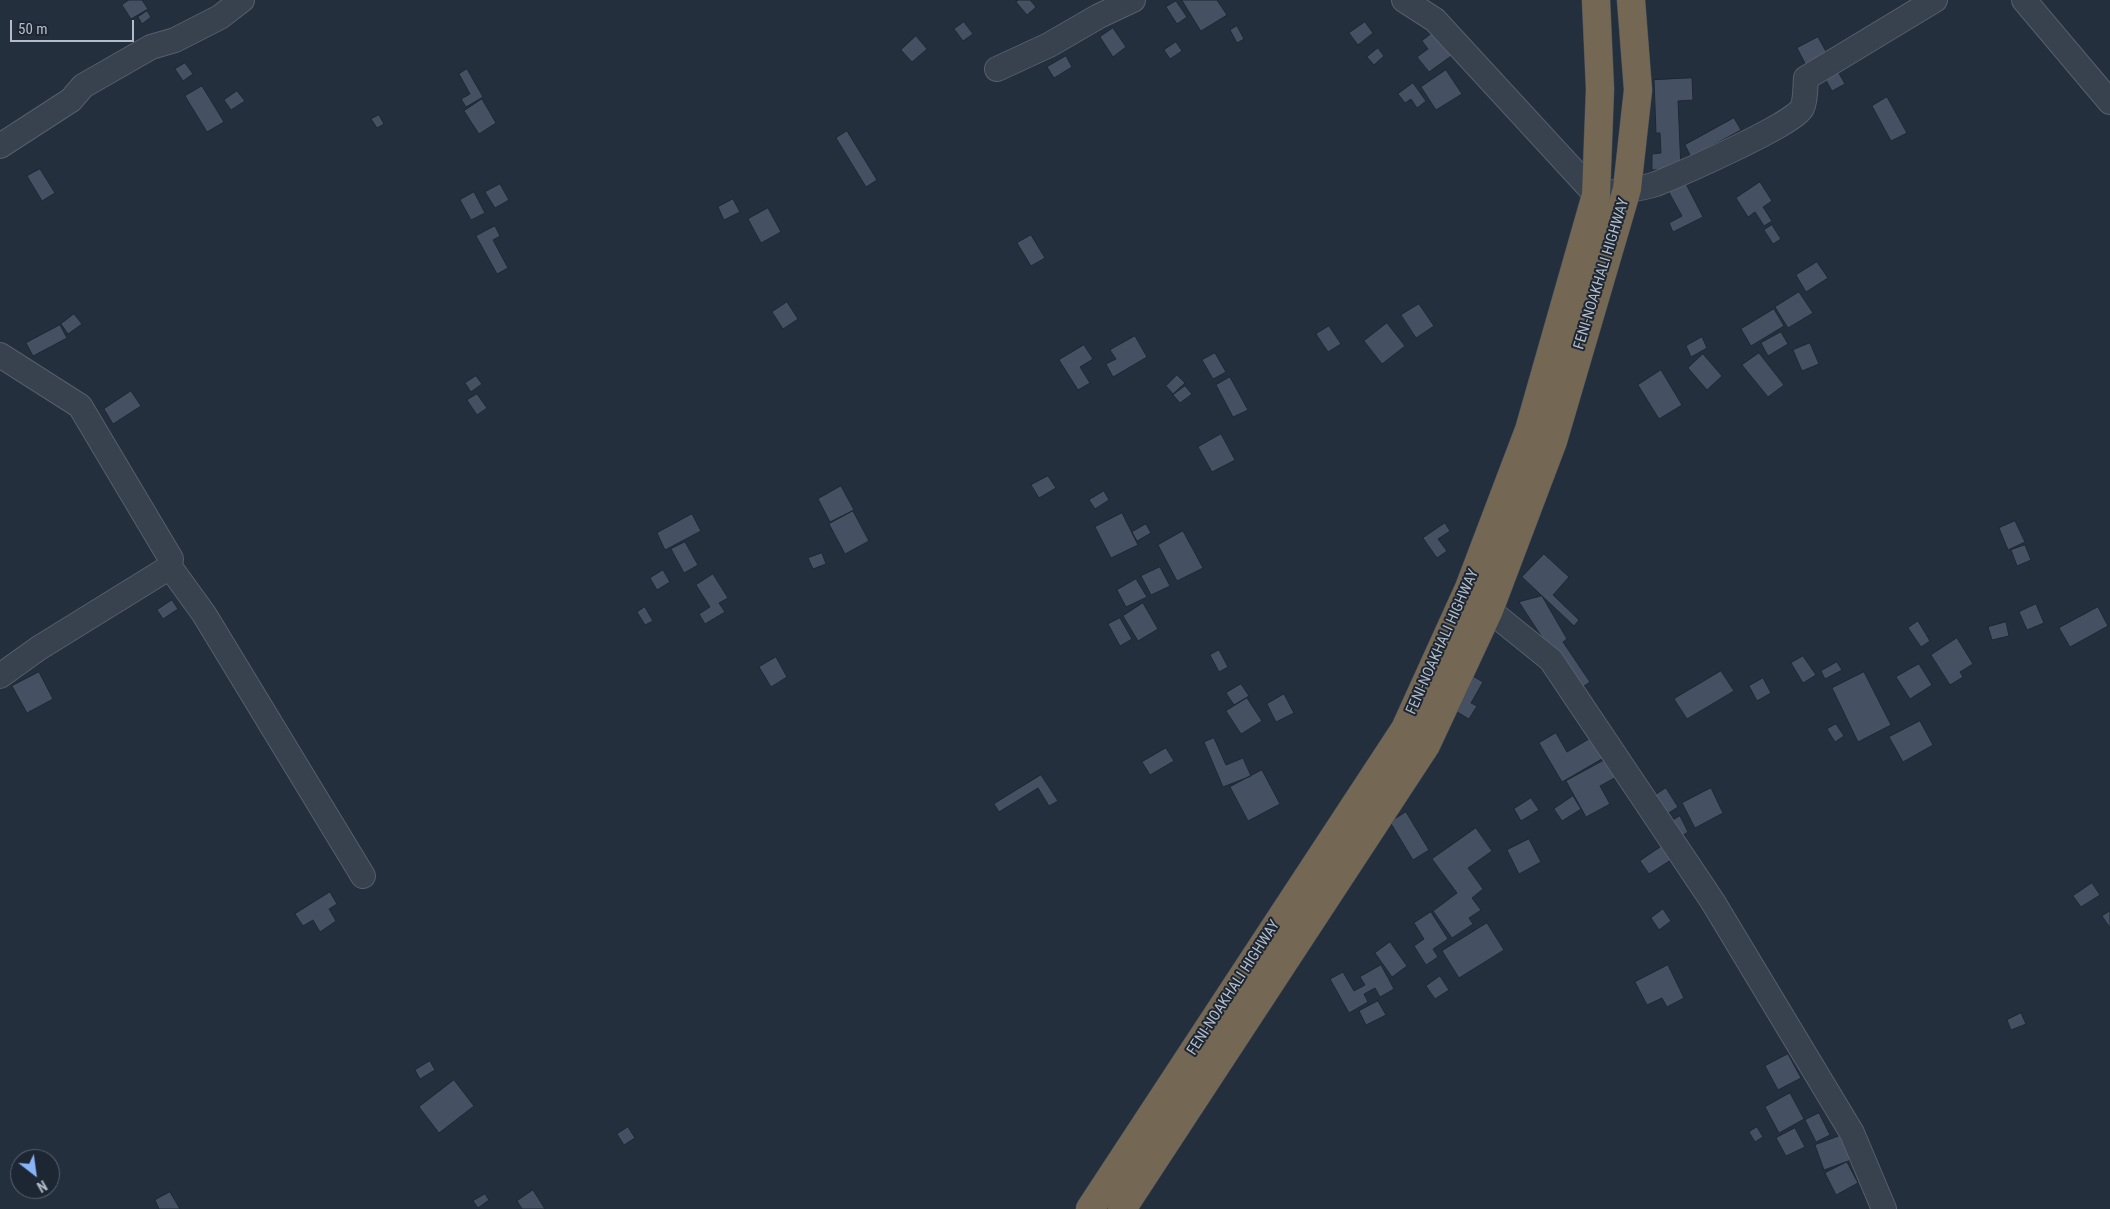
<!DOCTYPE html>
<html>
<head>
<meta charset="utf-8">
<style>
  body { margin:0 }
  #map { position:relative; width:2110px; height:1209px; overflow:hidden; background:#242f3e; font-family:"Roboto Condensed",sans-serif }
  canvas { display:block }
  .north { position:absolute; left:10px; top:1149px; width:50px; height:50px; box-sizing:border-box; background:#1d2633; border:1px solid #59626f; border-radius:50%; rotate:150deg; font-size:14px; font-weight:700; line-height:20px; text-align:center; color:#b4bcc9 }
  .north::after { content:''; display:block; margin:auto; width:18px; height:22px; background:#8ab4f8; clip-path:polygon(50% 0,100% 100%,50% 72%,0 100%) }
  .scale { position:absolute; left:10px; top:20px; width:124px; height:22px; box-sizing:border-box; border:2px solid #b4bcc9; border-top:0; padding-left:6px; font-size:15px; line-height:18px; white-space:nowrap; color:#b4bcc9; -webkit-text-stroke:4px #1d2633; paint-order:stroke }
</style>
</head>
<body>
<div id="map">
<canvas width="2110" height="1209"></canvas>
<div class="north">N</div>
<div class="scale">50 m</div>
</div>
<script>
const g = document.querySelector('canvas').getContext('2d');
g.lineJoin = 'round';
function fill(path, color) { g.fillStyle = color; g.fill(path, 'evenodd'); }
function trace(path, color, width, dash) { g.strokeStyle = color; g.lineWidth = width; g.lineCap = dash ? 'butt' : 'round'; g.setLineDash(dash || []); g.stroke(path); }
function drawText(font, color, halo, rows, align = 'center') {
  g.font = font + ' "Roboto Condensed",sans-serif'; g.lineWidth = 4; g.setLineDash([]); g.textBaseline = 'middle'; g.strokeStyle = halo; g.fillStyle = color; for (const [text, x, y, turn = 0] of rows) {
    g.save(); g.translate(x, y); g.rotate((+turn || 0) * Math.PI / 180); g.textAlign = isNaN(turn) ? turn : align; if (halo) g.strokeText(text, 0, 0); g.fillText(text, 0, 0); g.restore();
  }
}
const building = new Path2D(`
  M 129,0 L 142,0 L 148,9 L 131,19 L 122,5 Z
  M 1019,0 L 1030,0 L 1036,7 L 1027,15 L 1016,2 Z
  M 1182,0 L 1217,0 L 1227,15 L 1201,31 Z
  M 1176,1 L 1187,17 L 1177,24 L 1166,7 Z
  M 147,11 L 151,17 L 142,24 L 138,17 Z
  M 964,22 L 973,34 L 963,41 L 954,29 Z
  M 1365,22 L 1373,33 L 1358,45 L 1349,33 Z
  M 1237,26 L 1244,39 L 1237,43 L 1230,30 Z
  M 1113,28 L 1126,47 L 1113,57 L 1100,37 Z
  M 1436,30 L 1454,54 L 1429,72 L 1417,57 L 1428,49 L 1422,41 Z
  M 916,36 L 927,49 L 912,62 L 901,50 Z
  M 1818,37 L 1828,55 L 1807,67 L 1797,48 Z
  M 1176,42 L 1182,51 L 1170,59 L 1164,50 Z
  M 1378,48 L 1384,56 L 1374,65 L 1367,57 Z
  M 1066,56 L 1072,67 L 1054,78 L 1047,67 Z
  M 185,63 L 193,74 L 183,81 L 175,69 Z
  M 1835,66 L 1845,84 L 1832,91 L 1822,73 Z
  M 467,69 L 483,97 L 466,107 L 461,99 L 470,94 L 459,74 Z
  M 1446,70 L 1462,94 L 1436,110 L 1421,87 Z
  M 1692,78 L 1693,100 L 1678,101 L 1681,169 L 1652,170 L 1652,154 L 1661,153 L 1660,133 L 1656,133 L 1654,80 Z
  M 1413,83 L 1426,101 L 1417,108 L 1411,99 L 1405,103 L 1398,94 Z
  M 202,86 L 224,122 L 207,132 L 185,96 Z
  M 237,91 L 245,101 L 231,110 L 224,100 Z
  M 1887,97 L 1907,133 L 1891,141 L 1872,106 Z
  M 482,99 L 496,123 L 479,134 L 464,111 Z
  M 379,115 L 384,124 L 377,128 L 371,119 Z
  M 1734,118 L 1741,130 L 1691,157 L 1685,145 Z
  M 847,131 L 877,180 L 866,187 L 836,138 Z
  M 40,169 L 55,193 L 42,201 L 27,176 Z
  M 1683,178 L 1703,217 L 1673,232 L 1669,223 L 1682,216 L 1666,187 Z
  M 1760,182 L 1772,201 L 1763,207 L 1772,221 L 1764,226 L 1755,212 L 1748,217 L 1736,198 Z
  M 500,184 L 509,200 L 495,208 L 485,192 Z
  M 474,192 L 485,213 L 471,220 L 460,200 Z
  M 733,199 L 740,212 L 724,220 L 718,207 Z
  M 768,208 L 781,232 L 761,243 L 748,219 Z
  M 1772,225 L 1781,239 L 1773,244 L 1764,230 Z
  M 495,226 L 500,236 L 493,240 L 508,268 L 497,274 L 476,236 Z
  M 1031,235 L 1045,258 L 1031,266 L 1017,243 Z
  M 1817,262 L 1828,278 L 1806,292 L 1796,275 Z
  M 1799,292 L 1813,313 L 1788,328 L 1775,307 Z
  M 787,302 L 798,319 L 783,329 L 772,312 Z
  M 1419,304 L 1434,326 L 1416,338 L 1401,315 Z
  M 1774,309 L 1784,326 L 1751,346 L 1741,329 Z
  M 74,314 L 82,324 L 68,334 L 61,324 Z
  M 1387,323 L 1405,346 L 1382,364 L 1364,341 Z
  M 60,325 L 67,338 L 33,356 L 26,343 Z
  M 1329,326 L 1341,344 L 1328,352 L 1316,334 Z
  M 1781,332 L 1788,344 L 1768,356 L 1761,343 Z
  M 1135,336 L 1147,357 L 1113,377 L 1106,364 L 1116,359 L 1110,350 Z
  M 1702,337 L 1707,348 L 1691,357 L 1686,346 Z
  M 1810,343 L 1819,364 L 1802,371 L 1793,350 Z
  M 1084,345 L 1093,359 L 1080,367 L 1090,383 L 1078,390 L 1059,360 Z
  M 1215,353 L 1226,372 L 1213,379 L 1202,360 Z
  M 1759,353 L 1784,385 L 1768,397 L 1742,365 Z
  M 1703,354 L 1722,376 L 1707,390 L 1688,368 Z
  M 1661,370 L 1682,405 L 1659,419 L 1638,385 Z
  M 1177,375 L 1185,383 L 1173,394 L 1166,386 Z
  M 476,376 L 482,384 L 471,392 L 465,383 Z
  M 1230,377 L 1248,410 L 1233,417 L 1216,385 Z
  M 1185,386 L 1192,394 L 1180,403 L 1173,395 Z
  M 131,391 L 141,406 L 113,424 L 104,409 Z
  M 477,394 L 487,408 L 477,415 L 467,400 Z
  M 1221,434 L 1235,460 L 1212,472 L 1198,447 Z
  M 1048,476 L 1056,488 L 1039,498 L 1031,485 Z
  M 841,486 L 854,510 L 830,522 L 818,499 Z
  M 1104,491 L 1109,500 L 1095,509 L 1089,500 Z
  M 853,511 L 869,541 L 845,554 L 829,524 Z
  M 1122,513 L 1138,545 L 1111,558 L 1095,527 Z
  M 692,514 L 701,531 L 665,550 L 657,533 Z
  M 2015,521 L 2025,542 L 2008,550 L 1999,528 Z
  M 1445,523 L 1450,531 L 1438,539 L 1447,551 L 1437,558 L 1423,538 Z
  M 1146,524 L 1151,533 L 1137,541 L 1132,532 Z
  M 1183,531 L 1203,568 L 1177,581 L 1158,545 Z
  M 685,542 L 698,565 L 684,573 L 671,549 Z
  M 2025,545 L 2031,560 L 2017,566 L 2011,550 Z
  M 822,553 L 826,564 L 813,569 L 808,558 Z
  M 1544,554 L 1569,577 L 1553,595 L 1579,620 L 1574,626 L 1522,577 Z
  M 1160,567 L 1170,586 L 1151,595 L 1141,576 Z
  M 663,570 L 670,582 L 657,590 L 650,578 Z
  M 713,574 L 728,598 L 719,603 L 725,612 L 705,624 L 699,614 L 710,607 L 696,585 Z
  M 1136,579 L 1147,597 L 1126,607 L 1117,590 Z
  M 1542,596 L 1567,639 L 1563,642 L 1590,682 L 1577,691 L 1519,602 Z
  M 172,600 L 178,609 L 163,619 L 157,610 Z
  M 1143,603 L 1158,629 L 1138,641 L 1123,616 Z
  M 2036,604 L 2044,623 L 2027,630 L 2019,612 Z
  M 645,607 L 653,621 L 645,625 L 637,612 Z
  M 2098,607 L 2108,626 L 2070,647 L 2059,628 Z
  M 1120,618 L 1132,639 L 1120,646 L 1108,624 Z
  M 1918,621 L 1930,641 L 1921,647 L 1908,628 Z
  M 2006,622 L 2009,636 L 1992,640 L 1988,627 Z
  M 1957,638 L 1973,664 L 1960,672 L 1963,677 L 1950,685 L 1931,655 Z
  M 1219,650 L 1228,667 L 1219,672 L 1210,655 Z
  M 1803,656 L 1816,675 L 1803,683 L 1791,663 Z
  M 776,657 L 787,677 L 771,687 L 759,667 Z
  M 1837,662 L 1842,670 L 1825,679 L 1821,671 Z
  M 1919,664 L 1932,685 L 1910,699 L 1896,677 Z
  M 1721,671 L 1734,691 L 1687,719 L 1674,699 Z
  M 39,672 L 53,699 L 27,713 L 12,686 Z
  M 1864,672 L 1891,725 L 1858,742 L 1832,688 Z
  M 1471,675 L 1483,682 L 1471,703 L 1477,706 L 1469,719 L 1452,709 Z
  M 1763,678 L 1771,693 L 1757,701 L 1749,686 Z
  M 1241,684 L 1249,696 L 1234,705 L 1226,693 Z
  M 1284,694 L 1294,713 L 1276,722 L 1267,704 Z
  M 1247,698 L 1262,721 L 1241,734 L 1226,711 Z
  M 1920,721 L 1933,745 L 1903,762 L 1889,737 Z
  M 1836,724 L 1844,736 L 1835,742 L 1827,729 Z
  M 1556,733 L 1567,752 L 1594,736 L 1607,756 L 1562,782 L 1539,743 Z
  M 1214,738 L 1226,765 L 1243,758 L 1251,776 L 1223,787 L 1204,742 Z
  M 1166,748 L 1174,761 L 1150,775 L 1142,762 Z
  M 1610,757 L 1620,775 L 1600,786 L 1610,804 L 1586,817 L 1566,781 Z
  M 1262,770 L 1280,804 L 1248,821 L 1230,787 Z
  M 1041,775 L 1058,801 L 1049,806 L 1038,788 L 999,812 L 994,804 Z
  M 1666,788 L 1678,807 L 1664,816 L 1652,797 Z
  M 1711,788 L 1723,813 L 1695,828 L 1682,803 Z
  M 1573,796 L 1581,809 L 1562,821 L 1554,809 Z
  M 1531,798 L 1539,810 L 1521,821 L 1514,809 Z
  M 1406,812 L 1429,850 L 1413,860 L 1390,822 Z
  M 1680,816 L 1688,832 L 1677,839 L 1668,823 Z
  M 1476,828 L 1492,851 L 1468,868 L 1483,889 L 1472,898 L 1481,910 L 1469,918 L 1473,924 L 1452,938 L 1433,911 L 1457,893 L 1432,859 Z
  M 1529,839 L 1541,862 L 1519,874 L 1507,850 Z
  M 1662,846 L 1671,860 L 1649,874 L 1640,861 Z
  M 2092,883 L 2100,895 L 2081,907 L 2073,896 Z
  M 330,892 L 337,904 L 329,909 L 336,921 L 320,932 L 313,920 L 303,926 L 295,914 Z
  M 1663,909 L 1671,921 L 1659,930 L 1651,918 Z
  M 2110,911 L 2110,928 L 2102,916 Z
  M 1431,912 L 1448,939 L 1433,949 L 1438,957 L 1426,965 L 1414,946 L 1424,939 L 1414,923 Z
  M 1487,923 L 1504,950 L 1459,978 L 1442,951 Z
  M 1390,942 L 1407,966 L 1392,977 L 1375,953 Z
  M 1381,965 L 1394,989 L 1380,997 L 1375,988 L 1364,994 L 1368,1002 L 1349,1013 L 1330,979 L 1343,972 L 1354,991 L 1365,985 L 1360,977 Z
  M 1668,965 L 1684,998 L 1667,1007 L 1662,998 L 1647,1005 L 1635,982 Z
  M 1440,976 L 1449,990 L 1435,999 L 1426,986 Z
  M 1378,1001 L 1386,1015 L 1366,1025 L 1359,1011 Z
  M 2021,1013 L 2026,1024 L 2011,1030 L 2007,1020 Z
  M 1788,1054 L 1801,1078 L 1778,1090 L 1765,1066 Z
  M 430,1061 L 435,1070 L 420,1079 L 415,1070 Z
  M 454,1080 L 474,1106 L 439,1133 L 419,1107 Z
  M 1790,1093 L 1804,1119 L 1779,1133 L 1765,1107 Z
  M 1819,1113 L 1830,1135 L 1816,1142 L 1805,1120 Z
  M 628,1127 L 635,1138 L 624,1145 L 617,1134 Z
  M 1757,1127 L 1763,1137 L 1755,1142 L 1749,1132 Z
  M 1795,1128 L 1805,1147 L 1786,1156 L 1776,1138 Z
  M 1842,1135 L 1851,1160 L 1824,1170 L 1815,1145 Z
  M 1847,1162 L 1858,1183 L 1836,1195 L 1825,1173 Z
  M 533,1190 L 545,1209 L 522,1209 L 517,1201 Z
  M 170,1192 L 180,1209 L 159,1209 L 155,1200 Z
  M 485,1194 L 489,1200 L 478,1208 L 473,1201 Z`);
const minor = new Path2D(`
  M 1404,0 L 1435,20 L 1596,195 C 1615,191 1638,190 1656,184 C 1678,175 1795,124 1802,108 C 1806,100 1805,87 1806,78 L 1935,0
  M 2024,0 L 2110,102
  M 997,69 L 1049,45 L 1099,16 L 1133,0
  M 0,146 L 71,100 L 83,86 L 151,47 L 175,40 L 220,17 L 242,0
  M 0,355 L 80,406 L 171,559 L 170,567 L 204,614 L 363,876
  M 1477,596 L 1489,610 L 1551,660 L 1713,902 L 1852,1133 L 1884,1209
  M 0,676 L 39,648 L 170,567`);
const highway = new Path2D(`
  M 1090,1209 L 1405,729 L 1469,588 L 1529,430 L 1596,195 L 1600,89 L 1596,0
  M 1122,1209 L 1426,745 L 1489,610 L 1553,441 L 1627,189 L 1638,90 L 1631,0`);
const streetNames = [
  ["FENI-NOAKHALI HIGHWAY",1602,274,-73],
  ["FENI-NOAKHALI HIGHWAY",1443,642,-66],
  ["FENI-NOAKHALI HIGHWAY",1234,988,-57]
];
fill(building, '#455162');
trace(building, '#1f2835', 1);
trace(minor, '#565f6c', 26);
trace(highway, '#434c59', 29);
trace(minor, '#38414e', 24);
trace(highway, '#746855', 28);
drawText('15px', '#b4bcc9', '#1d2633', streetNames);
</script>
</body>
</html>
